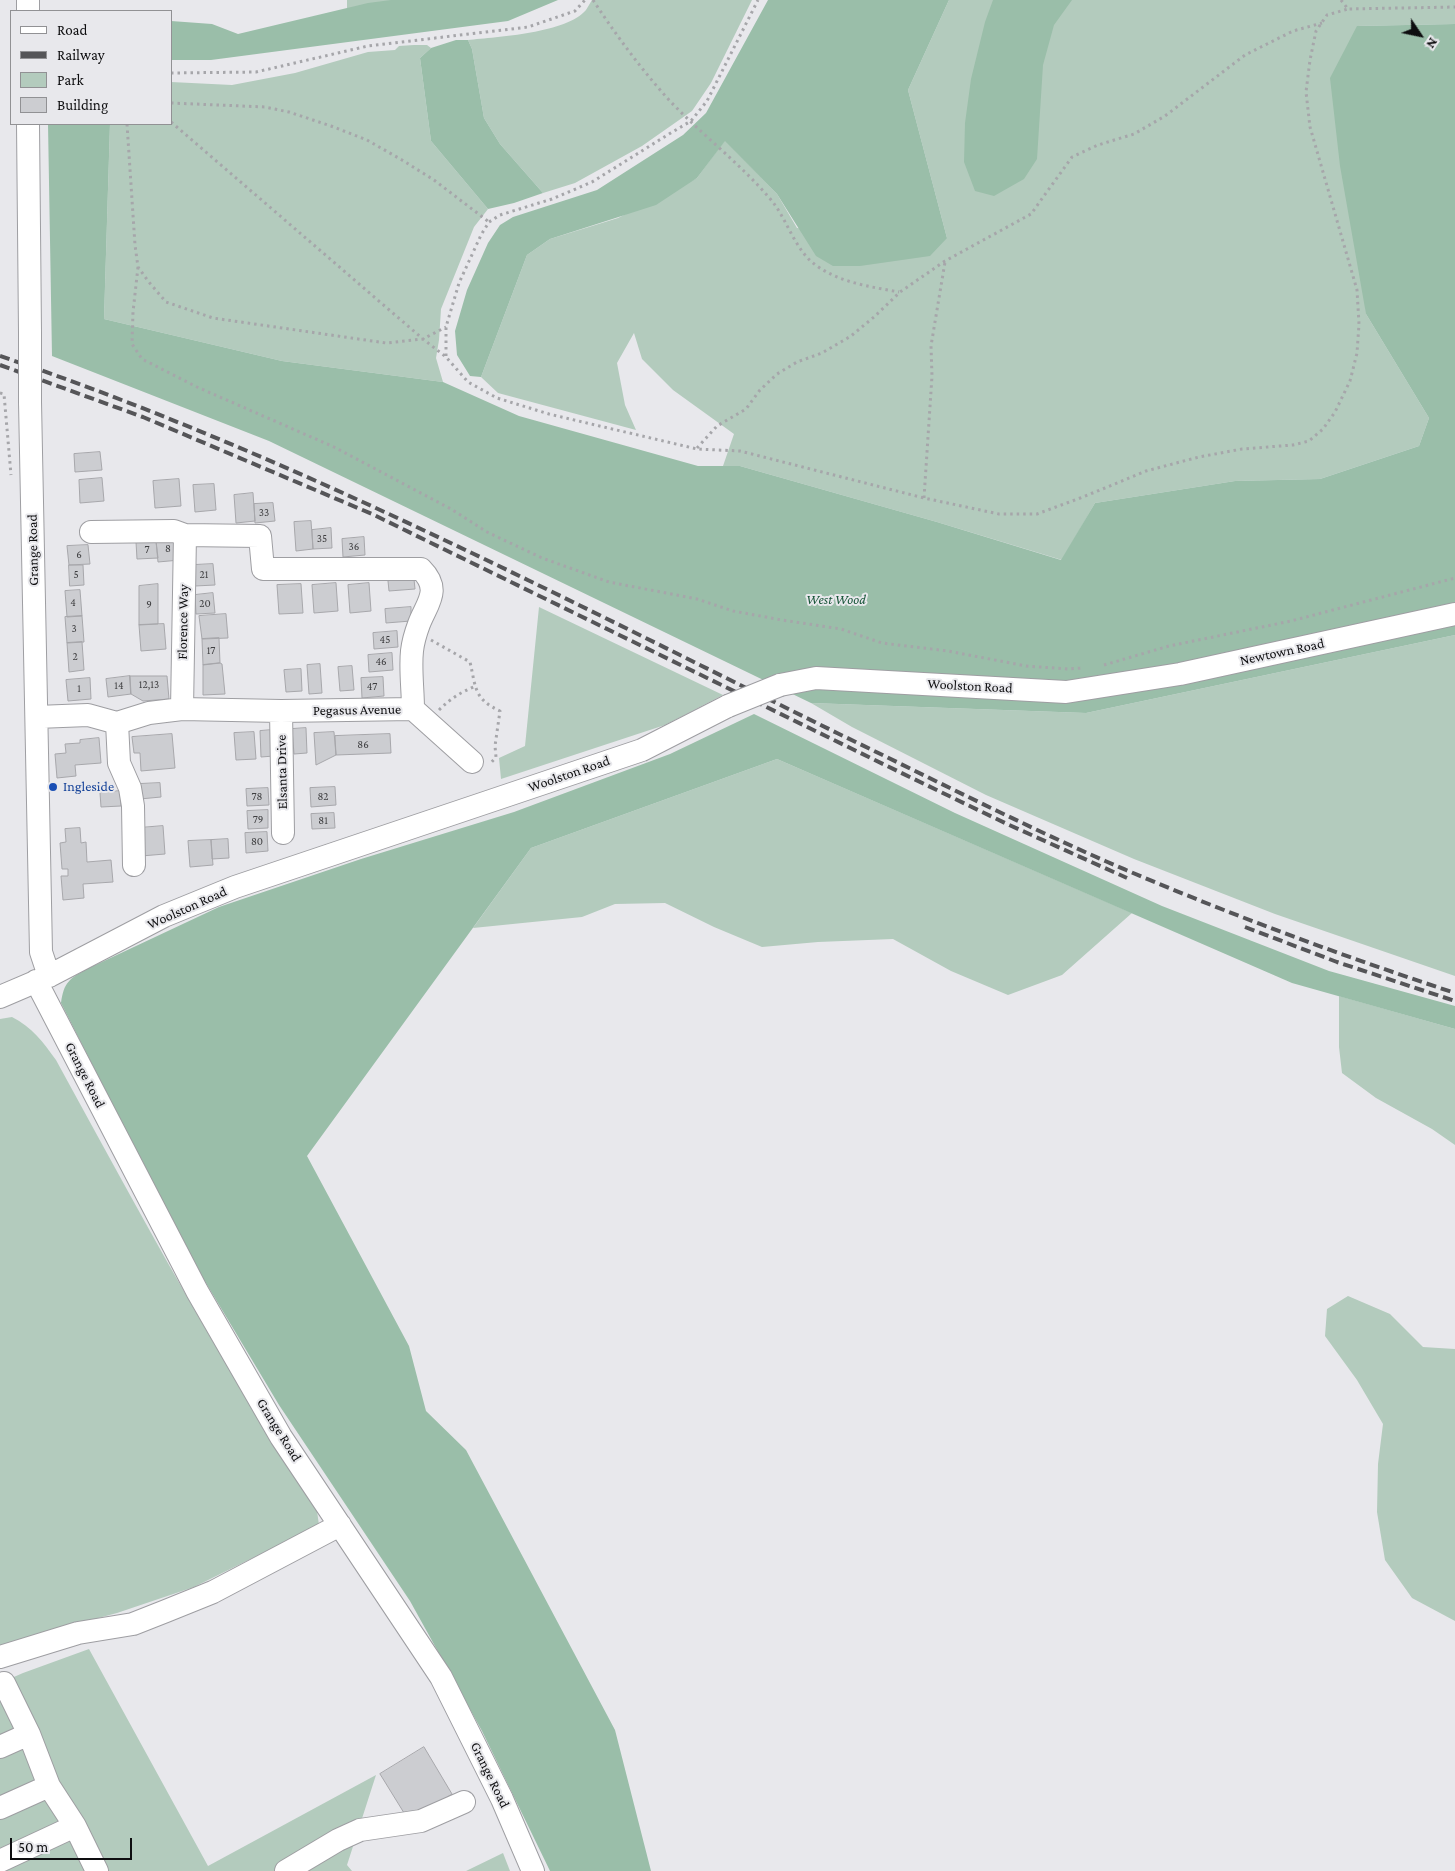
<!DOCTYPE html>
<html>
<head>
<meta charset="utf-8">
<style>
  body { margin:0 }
  #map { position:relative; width:1455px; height:1871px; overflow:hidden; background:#e8e8ec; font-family:"Crimson Pro",serif }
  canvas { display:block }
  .legend { position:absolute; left:10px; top:10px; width:162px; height:115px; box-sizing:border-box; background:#e8e8ec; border:1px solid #919194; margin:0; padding:6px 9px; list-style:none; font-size:15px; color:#0e0e10 }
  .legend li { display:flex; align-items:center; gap:10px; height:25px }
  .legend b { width:25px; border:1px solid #919194 }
  .north { position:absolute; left:1395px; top:10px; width:50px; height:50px; -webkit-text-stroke:4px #e8e8ec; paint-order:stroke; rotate:124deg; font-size:14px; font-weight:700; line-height:20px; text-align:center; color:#0e0e10 }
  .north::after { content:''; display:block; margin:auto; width:18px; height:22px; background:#0e0e10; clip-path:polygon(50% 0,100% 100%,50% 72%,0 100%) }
  .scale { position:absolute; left:10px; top:1838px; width:122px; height:22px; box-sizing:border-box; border:2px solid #0e0e10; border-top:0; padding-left:6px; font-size:15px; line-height:18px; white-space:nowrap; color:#0e0e10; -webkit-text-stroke:4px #e8e8ec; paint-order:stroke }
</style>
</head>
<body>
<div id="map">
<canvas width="1455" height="1871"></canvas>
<ul class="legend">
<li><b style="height:6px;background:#fff"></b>Road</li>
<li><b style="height:6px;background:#555558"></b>Railway</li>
<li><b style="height:14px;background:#b3cbbd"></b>Park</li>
<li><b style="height:14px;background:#cccdd1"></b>Building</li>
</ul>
<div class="north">N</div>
<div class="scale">50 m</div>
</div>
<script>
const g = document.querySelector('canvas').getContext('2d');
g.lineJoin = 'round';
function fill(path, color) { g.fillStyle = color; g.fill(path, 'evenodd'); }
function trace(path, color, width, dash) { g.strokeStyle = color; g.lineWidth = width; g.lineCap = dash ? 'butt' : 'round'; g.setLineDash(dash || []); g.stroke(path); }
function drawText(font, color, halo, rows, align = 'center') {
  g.font = font + ' "Crimson Pro",serif'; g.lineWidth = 4; g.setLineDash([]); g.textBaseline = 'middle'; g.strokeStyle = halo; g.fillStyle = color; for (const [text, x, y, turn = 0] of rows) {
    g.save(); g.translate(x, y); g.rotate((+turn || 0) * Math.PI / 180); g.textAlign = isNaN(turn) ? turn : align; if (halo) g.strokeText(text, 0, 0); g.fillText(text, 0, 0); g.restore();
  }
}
const green = new Path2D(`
  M 347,0 L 410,0 L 347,15 Z
  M 592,0 L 752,0 L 711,83 L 692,111 L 642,146 L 575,183 L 543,193 L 500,144 L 484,118 L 472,49 L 468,40 C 497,37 567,33 586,10 C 588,7 590,3 592,0 Z
  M 949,0 L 1455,0 L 1455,24 L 1357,26 L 1366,314 L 1429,418 L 1419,446 L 1320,479 L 1235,481 L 1095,503 L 1062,560 L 937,522 L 740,466 L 723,466 L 734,434 L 673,390 L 642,359 L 634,333 L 617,363 L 625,405 L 636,430 L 498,393 L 481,377 L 527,255 L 550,239 L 618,218 L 697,178 L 725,140 L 777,194 L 797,228 L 947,238 L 908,90 Z
  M 414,45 L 427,45 L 431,48 L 420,58 L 431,141 L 488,209 L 474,227 L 441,309 L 439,340 L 436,358 L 443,382 L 282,361 L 104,319 L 110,124 L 171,124 L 171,82 L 232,85 L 295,73 L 368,52 L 395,50 L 399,46 Z
  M 539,607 L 723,695 L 665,725 L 501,779 L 499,758 L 525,746 Z
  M 1455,635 L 1455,976 L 1275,914 L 1134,859 L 986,795 L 852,727 L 811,703 L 1086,713 Z
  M 777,759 L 1132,913 L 1062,975 L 1008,995 L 951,971 L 893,939 L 818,942 L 762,947 L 714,927 L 665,903 L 615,904 L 582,917 L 473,928 L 531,848 Z
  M 1339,996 L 1455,1029 L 1455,1145 L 1432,1129 L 1376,1098 L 1342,1073 L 1339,1047 Z
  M 12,1017 C 32,1027 43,1042 56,1060 C 139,1212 222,1365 317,1511 L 319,1525 L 194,1587 L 117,1613 L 46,1632 L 0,1646 L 0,1019 Z
  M 1348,1296 L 1390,1314 L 1423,1347 L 1455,1349 L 1455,1621 L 1412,1598 L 1385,1560 L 1377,1512 L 1378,1464 L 1383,1424 L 1357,1380 L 1325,1336 L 1327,1309 Z
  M 89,1649 L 208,1866 L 376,1775 L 347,1865 L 352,1871 L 0,1871 L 0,1683 L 23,1673 Z
  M 503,1853 L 510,1871 L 466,1871 Z`);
const forest = new Path2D(`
  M 391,0 L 558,0 L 508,21 L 211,60 L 171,60 L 171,21 L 212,24 L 238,34 L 368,3 Z
  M 768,0 L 949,0 L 908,90 L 947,238 L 930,256 L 860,266 L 833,266 L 816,256 L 777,194 L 725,141 L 697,178 L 656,205 L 550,239 L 527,255 L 481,377 L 470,376 L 457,355 L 455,331 L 467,290 L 488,243 L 500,225 L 513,217 L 597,190 L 683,135 L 706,113 Z
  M 993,0 L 1072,0 L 1054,25 L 1043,65 L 1037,159 L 1024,179 L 994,196 L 975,191 L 964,162 L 965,123 L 971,79 L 985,22 Z
  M 1455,24 L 1455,635 L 1086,713 L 811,703 L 269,441 L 52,356 L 48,124 L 110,124 L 104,319 L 282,361 L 443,382 L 519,416 L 698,466 L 740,466 L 937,522 L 1061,560 L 1095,503 L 1235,481 L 1320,479 L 1419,446 L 1429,418 L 1366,314 L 1340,166 L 1330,78 L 1357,26 Z
  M 456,40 L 468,40 L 472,49 L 484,118 L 500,144 L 543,193 L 514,203 L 488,209 L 431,141 L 420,58 L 431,48 Z
  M 754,714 L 955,813 L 1162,906 L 1329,971 L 1455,1006 L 1455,1029 L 1292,983 L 777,759 L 531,848 L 307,1156 L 409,1346 L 426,1411 L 466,1450 L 615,1730 L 651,1871 L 550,1871 L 482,1731 L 410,1601 L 279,1405 L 185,1248 L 61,1003 C 64,982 69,979 87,969 L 219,907 L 361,859 L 514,812 L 670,754 Z`);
const building = new Path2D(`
  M 100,452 L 102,470 L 75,472 L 74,454 Z
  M 102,478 L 104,501 L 80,503 L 79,480 Z
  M 179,479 L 181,506 L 155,508 L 153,481 Z
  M 214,484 L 216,510 L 195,512 L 193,485 Z
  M 253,493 L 255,521 L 236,523 L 234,495 Z
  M 273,503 L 275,521 L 255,523 L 254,504 Z
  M 311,521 L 313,549 L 296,551 L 294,522 Z
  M 331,528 L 332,548 L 313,549 L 312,530 Z
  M 364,537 L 365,555 L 343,557 L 342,539 Z
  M 179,539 L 180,560 L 158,562 L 156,541 Z
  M 156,541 L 158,558 L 137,559 L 136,542 Z
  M 88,545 L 90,564 L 69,565 L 67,546 Z
  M 213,564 L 215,585 L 195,586 L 194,565 Z
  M 69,565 L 83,565 L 84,585 L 70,586 Z
  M 414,579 L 415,589 L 389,591 L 388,581 Z
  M 336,583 L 338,611 L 314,613 L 312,585 Z
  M 369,583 L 371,611 L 350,613 L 348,585 Z
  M 158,584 L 158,624 L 139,625 L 139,586 Z
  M 301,584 L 303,613 L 279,614 L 277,585 Z
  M 80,590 L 82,616 L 67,617 L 65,591 Z
  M 213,593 L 215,613 L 196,614 L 195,595 Z
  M 411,607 L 411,621 L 386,623 L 385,609 Z
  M 226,614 L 228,638 L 202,639 L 199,616 Z
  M 82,616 L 84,642 L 67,643 L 65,617 Z
  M 164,624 L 166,649 L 141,651 L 139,625 Z
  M 397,631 L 398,647 L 374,649 L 373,633 Z
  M 219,638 L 220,663 L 203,665 L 202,639 Z
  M 82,642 L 84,670 L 69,672 L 67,643 Z
  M 392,653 L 393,670 L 369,672 L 368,655 Z
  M 220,663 L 222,664 L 225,694 L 203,695 L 203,665 Z
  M 320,664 L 322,693 L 309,694 L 307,665 Z
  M 352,666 L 354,690 L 340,691 L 338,667 Z
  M 301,669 L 302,691 L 286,692 L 284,670 Z
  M 130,676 L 167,676 L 169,699 L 143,701 L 131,694 Z
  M 130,676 L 131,694 L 108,697 L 106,679 Z
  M 383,677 L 384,696 L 362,698 L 361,678 Z
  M 90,678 L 91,699 L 68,701 L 66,680 Z
  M 306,728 L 307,753 L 294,754 L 292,729 Z
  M 272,730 L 274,756 L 261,757 L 260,731 Z
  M 254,732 L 256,759 L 236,760 L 234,733 Z
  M 334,732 L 336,755 L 316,765 L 314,733 Z
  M 172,734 L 175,768 L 141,771 L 140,753 L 134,753 L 132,737 Z
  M 390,734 L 391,753 L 336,755 L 335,736 Z
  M 99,738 L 101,763 L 75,765 L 76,776 L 57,778 L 55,754 L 66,753 L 65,744 L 80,743 L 80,740 Z
  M 160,783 L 161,797 L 140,799 L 139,784 Z
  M 335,787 L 336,805 L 311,807 L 310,788 Z
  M 268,788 L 269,805 L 247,806 L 246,789 Z
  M 120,791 L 121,806 L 101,807 L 100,793 Z
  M 268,810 L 268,828 L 248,829 L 247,811 Z
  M 334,813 L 335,828 L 312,829 L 311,814 Z
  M 163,826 L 165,854 L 141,856 L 139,828 Z
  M 80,828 L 81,843 L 86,842 L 87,862 L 111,860 L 113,882 L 83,884 L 84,898 L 63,900 L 61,876 L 68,876 L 68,869 L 62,869 L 60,843 L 66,842 L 65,829 Z
  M 267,832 L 268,851 L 246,853 L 245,833 Z
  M 228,839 L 229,858 L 212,859 L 211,840 Z
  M 211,840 L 213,865 L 190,867 L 188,841 Z
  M 424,1747 L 452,1794 L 409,1821 L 380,1774 Z`);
const path = new Path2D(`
  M 593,0 C 616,35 641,69 669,100 C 702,135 741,164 772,201 C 788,221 795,251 817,266 C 841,283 872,287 899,292
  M 1341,0 L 1348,9 L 1455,7
  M 171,73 L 256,72 L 368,46 L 528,27 L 575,11 L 585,0
  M 171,103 L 265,107 L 289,112 L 331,126 L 367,140 L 402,160 L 434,180 L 489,222
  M 171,122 L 423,339 L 446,357 L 468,382 L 497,398 L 549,414 L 697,449 L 740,451 L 924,498 L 999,514 L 1037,514 L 1083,497 L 1146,471 L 1199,457 L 1242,449 L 1293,445 L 1309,441 L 1323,429 L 1335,412 L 1350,381 L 1357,353 L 1359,324 L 1357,290 L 1310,127 L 1306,92 L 1310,60 L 1316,31 L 1327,15 L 1348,9
  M 127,124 L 135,245 L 138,267 L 148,281 L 166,302 L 213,318 L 386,343 L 423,339 L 446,327
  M 138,267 L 133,312 L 132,344 L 142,359 L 197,387 L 334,447 L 451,509 L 487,532 L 542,558 L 609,582 L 697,599 L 733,611 L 782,620 L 841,629 L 882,643 L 948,651 L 1026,666 L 1068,669 L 1083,668
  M 446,356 L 446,327 L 459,283 L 481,235 L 489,222 L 500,215 L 552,199 L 592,182 L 669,134 L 691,121 L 707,101 L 758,0
  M 0,393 L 4,394 L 11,475
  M 697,448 L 717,426 L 746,409 L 760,390 L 777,374 L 797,362 L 822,353 L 851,336 L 874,317 L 900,292 L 945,261 L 1031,214 L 1072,157 L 1098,145 L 1134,134 L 1165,116 L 1245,55 L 1293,31 L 1322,23
  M 924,498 L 932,376 L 931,346 L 945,262
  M 431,640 L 470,662 C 476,688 474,699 500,711 L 495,746 L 496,757 L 490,764
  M 1104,665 L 1169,646 L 1291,621 L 1455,578
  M 439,710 C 450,699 461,692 476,686`);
const minor = new Path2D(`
  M 28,0 L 28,11
  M 28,124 L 30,333
  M 30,402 L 41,952 L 49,976
  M 780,685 L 816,678 L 1066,692 L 1180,674 L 1455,614
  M 182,709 L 185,535
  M 413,709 L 472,762
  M 281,711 L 283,833
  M 37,717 L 88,715 L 117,723 L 149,713 L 182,709 L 281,711 L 413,709 C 413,690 410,669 412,651 C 413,642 416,632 419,624 C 427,603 442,590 421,569 L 263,569 L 260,536 L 185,535 L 174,531 L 91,532
  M 117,723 L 119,763 L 130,788 L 133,806 L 134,865
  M 36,981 L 197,1291 L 281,1437 L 441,1677 L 502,1799 L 533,1871
  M 0,997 L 49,976 L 164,916 L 235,887 L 642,750 L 728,706
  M 0,1657 L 78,1633 L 133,1624 L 166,1611 L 213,1592 L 340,1525
  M 0,1684 L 4,1683 L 29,1734 L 0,1747
  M 29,1734 L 49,1786
  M 0,1808 L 49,1786 L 75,1826 L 0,1861
  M 75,1826 L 97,1871
  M 286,1871 L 338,1840 L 360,1830 L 421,1821 L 464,1802`);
const rail = new Path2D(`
  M 0,356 C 290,454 563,598 837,733 C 933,779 1028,828 1126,870 C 1234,916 1343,956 1455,993
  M 0,365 L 143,417 L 372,514 L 885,765 L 1007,824 L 1127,878
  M 1245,927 L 1337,962 L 1455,1001`);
const minorBridge = new Path2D(`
  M 30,402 L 30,333
  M 728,706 L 780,685`);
const markers = [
  [53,787,5,"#1a4fb4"]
];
const numberNames = [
  ["33",264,513],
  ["35",322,539],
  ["36",354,547],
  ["8",168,549],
  ["7",147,550],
  ["6",79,555],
  ["5",76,575],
  ["21",204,575],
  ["4",73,603],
  ["20",205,604],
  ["9",149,605],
  ["3",74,629],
  ["45",385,640],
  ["17",211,651],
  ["2",75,657],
  ["46",381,662],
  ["12,13",149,685],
  ["14",119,686],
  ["47",372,687],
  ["1",79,689],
  ["86",363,745],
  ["78",257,797],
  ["82",323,797],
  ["79",258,820],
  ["81",323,821],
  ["80",257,842]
];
const streetNames = [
  ["Grange Road",33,550,-91],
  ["Florence Way",183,622,-89],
  ["Newtown Road",1282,652,-12],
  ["Woolston Road",970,686,3],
  ["Pegasus Avenue",357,710,-1],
  ["Elsanta Drive",282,772,-91],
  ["Woolston Road",569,774,-19],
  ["Woolston Road",187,908,-24],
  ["Grange Road",85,1075,63],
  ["Grange Road",279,1430,58],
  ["Grange Road",490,1775,64]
];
const parkNames = [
  ["West Wood",836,600]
];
const transitNames = [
  ["Ingleside",63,787]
];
fill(green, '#b3cbbd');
fill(forest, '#9abea9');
fill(building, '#cccdd1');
trace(building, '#a7a7ab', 1);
trace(minor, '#9e9ea2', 24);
trace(path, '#a6a6aa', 3, [2.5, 4]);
trace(minor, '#fff', 22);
trace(rail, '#555558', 4, [10, 5]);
trace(minorBridge, '#9e9ea2', 24, []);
trace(minorBridge, '#fff', 22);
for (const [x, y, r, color] of markers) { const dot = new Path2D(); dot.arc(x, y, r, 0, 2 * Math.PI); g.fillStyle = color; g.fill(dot); trace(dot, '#e8e8ec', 2); }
drawText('11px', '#3e3e40', null, numberNames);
drawText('14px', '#0e0e10', '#e8e8ec', streetNames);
drawText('italic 14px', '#19563a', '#e8e8ec', parkNames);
drawText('14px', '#164399', '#e8e8ec', transitNames, 'left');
</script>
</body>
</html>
